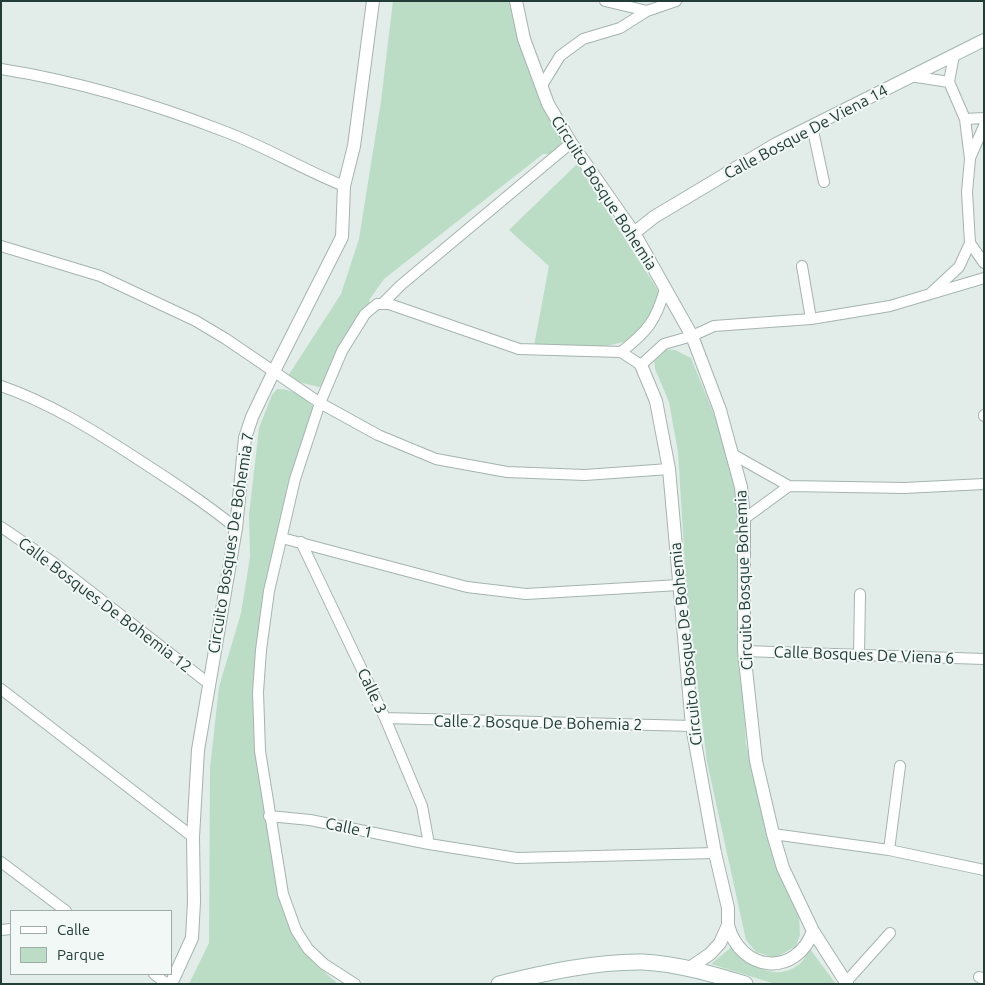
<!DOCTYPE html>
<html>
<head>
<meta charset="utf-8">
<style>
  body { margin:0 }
  #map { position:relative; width:985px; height:985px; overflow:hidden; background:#e2ece8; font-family:Ubuntu,sans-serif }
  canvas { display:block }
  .frame { position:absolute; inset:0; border:2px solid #223d37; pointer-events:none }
  .legend { position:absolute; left:10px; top:910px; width:162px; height:65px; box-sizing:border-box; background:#f2f8f6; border:1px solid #9fadaa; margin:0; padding:6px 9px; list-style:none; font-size:15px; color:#223d37 }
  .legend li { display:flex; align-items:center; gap:10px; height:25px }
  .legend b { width:25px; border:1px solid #9fadaa }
</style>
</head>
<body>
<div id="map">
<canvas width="985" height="985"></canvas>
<div class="frame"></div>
<ul class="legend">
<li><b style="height:6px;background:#fff"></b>Calle</li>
<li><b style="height:14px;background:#bbddc6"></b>Parque</li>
</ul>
</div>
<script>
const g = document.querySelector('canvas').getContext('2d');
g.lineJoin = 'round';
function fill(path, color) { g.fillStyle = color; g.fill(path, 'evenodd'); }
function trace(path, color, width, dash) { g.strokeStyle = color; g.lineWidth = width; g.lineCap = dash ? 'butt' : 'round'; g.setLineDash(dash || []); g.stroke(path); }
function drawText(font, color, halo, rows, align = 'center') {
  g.font = font + ' Ubuntu,sans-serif'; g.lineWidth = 4; g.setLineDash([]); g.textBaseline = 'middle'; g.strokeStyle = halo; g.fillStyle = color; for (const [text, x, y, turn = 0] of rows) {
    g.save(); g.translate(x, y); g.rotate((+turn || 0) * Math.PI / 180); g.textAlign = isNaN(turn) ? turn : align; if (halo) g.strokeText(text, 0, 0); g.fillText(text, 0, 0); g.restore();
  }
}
const green = new Path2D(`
  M 393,1 L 513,1 L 565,143 L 555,154 L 543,154 L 384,279 L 369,300 L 371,308 L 325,384 L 319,387 L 294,381 L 288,376 L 341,294 L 359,239 L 381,101 Z
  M 577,164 L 661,295 L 639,338 L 603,347 L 534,346 L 549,266 L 509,230 Z
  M 661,349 L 675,350 L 691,358 L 717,422 L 741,491 L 737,578 L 746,744 L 779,872 L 799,914 L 800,935 L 796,946 L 775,958 L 756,952 L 746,940 L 707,762 L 687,597 L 678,452 L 669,402 L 655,369 L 654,358 Z
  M 277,389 C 295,389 305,397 316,410 L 270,593 L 261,700 L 266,804 L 299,942 L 312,961 L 338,984 L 189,984 L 209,943 L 210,768 L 219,687 L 241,613 L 250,557 L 249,515 L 259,428 L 272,395 Z
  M 734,945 C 746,966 776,982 798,965 C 803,962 807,954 810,949 L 836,984 L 775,984 L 711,964 Z`);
const minor = new Path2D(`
  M 605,1 L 647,11 L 676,1
  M 1,69 C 77,81 154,104 226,132 C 266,147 304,170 344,186
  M 910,76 L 949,82
  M 541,87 L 560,56 L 583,39 L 620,28 L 647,11
  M 965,119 L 984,118
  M 812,126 L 824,182
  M 970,158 L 984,126
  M 970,243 L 984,263
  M 1,246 L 100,276 L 196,321 L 226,339 L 320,403 L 378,435 L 436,459 L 507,472 L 585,475 L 669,469
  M 802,266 L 811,319
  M 931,293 L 959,267 L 970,243 L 967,192 L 970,159 L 965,119 L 949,82 L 954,55
  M 382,304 L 401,285 L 571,143
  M 621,352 C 647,332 656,321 665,289
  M 1,386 C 50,403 93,430 136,458 C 170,480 204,502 236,528
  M 984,415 L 984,416
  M 734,455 L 789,486 L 904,488 L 984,484
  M 744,519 L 789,486
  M 1,527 L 54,563 L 208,683
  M 282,538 L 467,587 L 526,594 L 679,585
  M 301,542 L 385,718 L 422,806 L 429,844
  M 744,651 L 984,659
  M 859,656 L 860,594
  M 1,689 L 193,837
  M 385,718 L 692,726
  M 269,816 L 310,820 L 429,844 L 517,858 L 715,853
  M 773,834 L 889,850 L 984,870
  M 889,850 L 900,766
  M 1,862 L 66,911
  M 1,930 L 11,929
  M 154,974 L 167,984
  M 979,977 L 984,979
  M 846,982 L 890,933
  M 355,984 L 324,964 L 308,949 L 296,930 L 283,894 L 260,751 L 258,692 L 261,650 L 269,591 L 295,479 L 320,403 L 342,351 L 365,314 L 377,304 L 389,304 L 519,349 L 621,352 L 641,365 L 664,344 L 692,336 L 714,326 L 811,319 L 890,306 L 984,278`);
const tertiary = new Path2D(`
  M 516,1 L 524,39 L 548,104 L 571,143 L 634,233 L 692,336 L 720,410 L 741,487 L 744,519 L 744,651 L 756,761 L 773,834 L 783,868 L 813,931 L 847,984
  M 634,233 L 654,217 L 776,144 L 984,40
  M 641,365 L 656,401 L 669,469 L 692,726 L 715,853 L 728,908 L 728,925 L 720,943 L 710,954 L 688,969
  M 728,925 C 740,972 796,978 813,931
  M 171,984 L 192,938 L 194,902 L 193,837 L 198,750 L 236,528 L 245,438 L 252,417 L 274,371 L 342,237 L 344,186 L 354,146 L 373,1`);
const secondary = new Path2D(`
  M 499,984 C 544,973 597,961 643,962 C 678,964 713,974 745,984`);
const streetNames = [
  ["Calle Bosque De Viena 14",806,132,-28],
  ["Circuito Bosque Bohemia",604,193,57],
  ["Circuito Bosques De Bohemia 7",231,543,-81],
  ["Circuito Bosque Bohemia",744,580,-92],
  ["Calle Bosques De Bohemia 12",105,605,37],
  ["Circuito Bosque De Bohemia",686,644,-96],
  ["Calle Bosques De Viena 6",864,655,2],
  ["Calle 3",372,691,65],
  ["Calle 2 Bosque De Bohemia 2",538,723,1],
  ["Calle 1",349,828,12]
];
fill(green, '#bbddc6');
trace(minor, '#a5b4af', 12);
trace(tertiary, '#a5b4af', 14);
trace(secondary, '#a0b8b1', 17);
trace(minor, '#fff', 10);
trace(tertiary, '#fff', 12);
trace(secondary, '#fff', 15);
drawText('16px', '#223d37', '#f2f8f6', streetNames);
</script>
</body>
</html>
